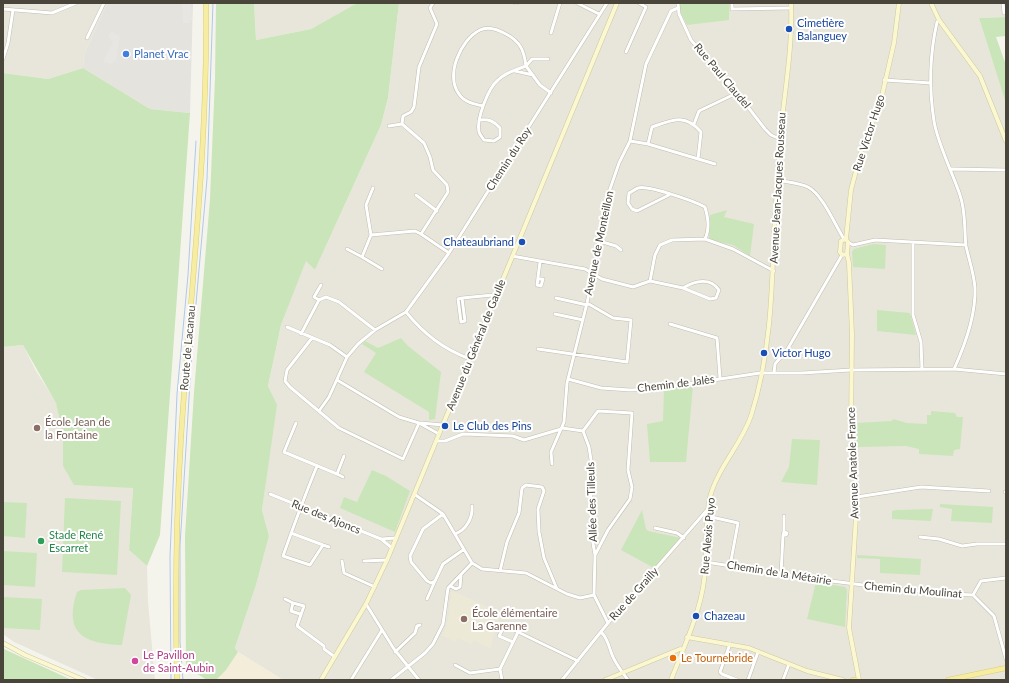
<!DOCTYPE html>
<html>
<head>
<meta charset="utf-8">
<style>
  body { margin:0 }
  #map { position:relative; width:1009px; height:683px; overflow:hidden; background:#f5f4ec; font-family:Lato,sans-serif }
  canvas { display:block }
  .frame { position:absolute; inset:0; border:4px solid #49453a; pointer-events:none }
</style>
</head>
<body>
<div id="map">
<canvas width="1009" height="683"></canvas>
<div class="frame"></div>
</div>
<script>
const g = document.querySelector('canvas').getContext('2d');
g.lineJoin = 'round';
function fill(path, color) { g.fillStyle = color; g.fill(path, 'evenodd'); }
function trace(path, color, width, dash) { g.strokeStyle = color; g.lineWidth = width; g.lineCap = dash ? 'butt' : 'round'; g.setLineDash(dash || []); g.stroke(path); }
function drawText(font, color, halo, rows, align = 'center') {
  g.font = font + ' Lato,sans-serif'; g.lineWidth = 4; g.setLineDash([]); g.textBaseline = 'middle'; g.strokeStyle = halo; g.fillStyle = color; for (const [text, x, y, turn = 0] of rows) {
    g.save(); g.translate(x, y); g.rotate((+turn || 0) * Math.PI / 180); g.textAlign = isNaN(turn) ? turn : align; if (halo) g.strokeText(text, 0, 0); g.fillText(text, 0, 0); g.restore();
  }
}
const residential = new Path2D(`
  M 3,3 L 107,3 L 84,55 L 83,68 L 48,79 L 3,73 Z
  M 254,3 L 357,3 L 311,29 L 256,40 Z
  M 399,3 L 680,3 L 680,11 L 729,20 L 730,3 L 1006,3 L 1006,17 L 979,18 L 1006,104 L 1006,680 L 283,680 L 238,652 L 235,648 L 256,585 L 269,536 L 262,510 L 276,405 L 268,386 L 281,325 L 306,260 L 315,270 L 381,125 L 388,98 Z
  M 23,345 L 36,371 L 56,402 L 63,436 L 63,466 L 133,488 L 129,550 L 147,566 L 148,602 L 155,680 L 98,680 L 14,642 L 3,634 L 3,347 Z`);
const commercial = new Path2D(`
  M 238,652 L 283,680 L 216,680 L 226,670 Z`);
const industrial = new Path2D(`
  M 107,3 L 193,3 L 190,113 L 150,109 L 83,68 L 84,55 Z`);
const education = new Path2D(`
  M 453,591 L 500,613 L 490,648 L 473,640 L 472,644 L 458,638 L 455,642 L 442,635 L 446,629 L 449,614 L 451,595 L 450,593 Z`);
const green = new Path2D(`
  M 216,3 L 254,3 L 256,40 L 311,29 L 357,3 L 399,3 L 388,98 L 381,125 L 315,270 L 306,261 L 281,325 L 268,386 L 277,405 L 262,510 L 269,536 L 256,585 L 235,648 L 238,652 L 226,670 L 216,680 L 207,680 L 186,667 L 185,536 L 194,392 L 210,199 L 215,78 Z
  M 680,3 L 730,3 L 729,20 L 687,25 L 680,11 Z
  M 1006,17 L 1006,36 L 996,37 L 1006,65 L 1006,104 L 979,18 Z
  M 83,68 L 150,109 L 190,113 L 160,535 L 147,566 L 129,550 L 133,488 L 74,485 L 63,466 L 63,436 L 56,403 L 23,345 L 3,347 L 3,73 L 48,79 Z
  M 727,210 L 724,217 L 754,224 L 750,256 L 733,245 L 715,241 L 709,238 L 710,215 Z
  M 873,244 L 886,245 L 885,269 L 853,267 L 852,252 L 854,249 Z
  M 877,310 L 910,313 L 916,335 L 877,331 Z
  M 401,338 L 408,346 L 441,372 L 435,419 L 429,420 L 429,412 L 364,372 L 376,353 L 362,344 L 365,341 L 378,348 Z
  M 693,386 L 686,462 L 650,462 L 647,424 L 663,421 L 664,390 Z
  M 931,411 L 955,413 L 957,417 L 963,417 L 960,449 L 954,450 L 953,456 L 919,454 L 919,449 L 906,446 L 857,447 L 855,423 L 892,421 L 893,419 L 907,423 L 927,424 L 927,415 L 931,415 Z
  M 792,439 L 820,440 L 817,485 L 781,482 L 789,467 Z
  M 372,470 L 386,476 L 410,491 L 395,532 L 340,508 L 344,497 L 357,502 Z
  M 65,498 L 121,501 L 117,575 L 62,572 Z
  M 3,502 L 27,503 L 25,538 L 3,536 Z
  M 940,504 L 993,507 L 992,523 L 951,521 L 952,509 L 940,507 Z
  M 933,509 L 931,521 L 892,519 L 892,511 L 896,510 Z
  M 642,510 L 646,529 L 648,531 L 681,538 L 654,568 L 621,550 Z
  M 3,551 L 37,553 L 35,587 L 3,585 Z
  M 857,555 L 921,559 L 920,575 L 880,573 L 880,559 L 857,558 Z
  M 816,582 L 845,587 L 847,590 L 845,627 L 807,619 Z
  M 125,588 L 131,595 L 122,645 C 85,644 63,634 77,592 L 81,590 Z
  M 3,597 L 42,599 L 40,630 L 3,628 Z
  M 3,648 L 6,650 L 72,680 L 3,680 Z`);
const parking = new Path2D(`
  M 182,3 L 191,3 L 192,20 L 190,21 L 190,23 L 183,23 Z
  M 111,31 L 120,36 L 116,60 L 111,64 L 103,62 L 113,42 L 108,37 Z`);
const stream = new Path2D(`
  M 171,680 L 170,556 L 177,394 L 188,275 L 196,141
  M 183,680 L 180,642 L 180,546 L 192,349 L 207,179 L 213,3`);
const street = new Path2D(`
  M 515,3 L 517,3
  M 577,3 L 599,14
  M 678,3 L 679,14 L 691,40 L 737,93 L 765,129 L 771,135 L 780,139
  M 732,3 L 732,9 L 791,8
  M 1003,3 L 1004,13 L 1006,13
  M 3,9 L 52,13 L 76,3
  M 939,20 L 937,22 C 930,53 929,89 934,121 C 937,142 953,174 960,195 C 966,212 964,229 966,246 C 969,260 974,273 975,288 C 976,315 965,345 954,369
  M 551,33 L 560,3
  M 87,38 L 104,3
  M 626,52 L 646,7 L 639,3
  M 3,59 L 8,43 L 13,10
  M 515,71 L 533,75
  M 884,80 L 931,83
  M 483,106 C 474,104 464,102 459,94 C 445,76 460,40 480,30 C 488,26 499,30 506,34 C 521,42 524,51 526,66 L 532,59 L 548,59
  M 480,120 C 489,119 494,121 500,128 L 500,137 L 494,141 L 484,140 C 483,138 480,135 479,132 C 476,120 488,88 498,80 C 506,72 516,70 526,66 L 540,85 L 551,93
  M 402,124 L 424,143 L 430,157 L 433,170 L 447,185 L 448,192 L 421,234
  M 694,124 L 699,111 L 737,93
  M 389,126 L 402,124 L 403,116 L 411,112 L 414,107 L 419,67 L 437,24 L 430,8 L 433,3
  M 630,141 L 648,144 L 715,164
  M 648,144 L 652,127 C 672,120 685,113 701,132 L 698,159
  M 951,169 L 1006,170
  M 778,180 C 787,182 800,183 808,187 C 823,195 835,225 844,239
  M 416,195 L 437,211
  M 669,195 L 637,211 L 632,209 L 628,203 L 629,193 C 632,192 635,189 638,188 C 648,185 694,201 705,207 C 708,218 710,228 705,239
  M 371,235 L 366,205 L 373,188
  M 599,241 L 616,246 L 621,250
  M 848,242 L 853,245 L 875,240 L 966,245
  M 913,243 L 913,315 L 921,342 L 922,370
  M 347,249 L 362,257
  M 512,256 L 585,269 L 602,279 L 633,287 L 650,281 L 655,255 L 660,245 L 672,240 L 705,239 L 733,249 L 774,271
  M 382,269 L 362,257 L 371,235 L 415,231 L 421,234 L 449,253
  M 538,279 L 543,279 L 541,286 L 537,285 L 540,262
  M 650,281 L 683,288 L 710,299 L 716,298 L 719,290 C 710,277 695,281 683,288
  M 462,298 L 465,321 L 461,322 L 458,299 L 462,298 L 493,295 L 497,294
  M 556,298 L 587,305
  M 319,300 L 314,297 L 321,285
  M 406,312 L 449,253 L 607,3
  M 555,314 L 583,320
  M 670,324 L 717,338 L 720,378
  M 287,327 L 330,345 L 347,357
  M 301,334 L 319,300 L 326,297 L 339,302 L 375,330
  M 312,338 L 287,370 L 285,381 L 290,387 L 339,428 L 403,459 L 419,423
  M 538,349 L 627,362 L 631,320 L 613,318 L 587,303
  M 774,373 L 775,364 L 787,350 L 842,255
  M 568,379 L 601,388 L 630,390 L 654,389 L 760,373 L 802,373 L 851,370 L 954,369 L 1006,374
  M 337,380 L 399,417 L 419,423 L 439,434
  M 319,411 L 329,397 L 347,357 L 358,344 L 375,330 L 406,312 C 424,334 443,349 470,359
  M 296,423 L 284,452 L 337,474 L 344,456
  M 421,423 L 443,425
  M 562,428 L 583,431 L 589,447 L 591,460 L 591,532 L 595,555 L 594,595 L 608,623
  M 583,431 L 598,411 L 632,413 L 628,470 L 632,487 L 630,499 L 608,530 L 595,555
  M 436,441 L 445,441 L 463,434 L 513,436 L 524,440 L 561,429
  M 552,464 L 551,452 L 564,422 L 567,383 L 587,303 L 609,192 L 619,163 L 630,141 L 646,64 L 671,11 L 678,8
  M 337,474 L 343,477
  M 1005,492 L 1006,492
  M 270,494 L 381,539 L 392,548
  M 414,494 L 443,514 L 472,563 L 482,569 L 526,573 L 567,594 L 580,598 L 594,595
  M 857,497 L 921,487 L 989,491
  M 443,514 L 423,529 L 410,556 L 411,562 L 427,581 L 431,583 L 435,581 L 443,564 L 463,550
  M 707,516 L 738,523 L 730,566
  M 655,528 L 677,533 L 684,538
  M 784,532 L 784,516
  M 784,532 L 787,533 L 786,535 L 783,535 Z
  M 291,533 L 323,545 L 310,565 L 283,556 C 294,525 305,495 317,466
  M 455,534 C 466,530 473,518 472,506
  M 920,537 L 939,539 L 962,546 L 977,544 L 1006,544
  M 381,539 L 396,538
  M 323,545 L 329,547
  M 342,561 L 344,573 L 375,587
  M 364,561 L 387,560
  M 706,562 C 795,576 883,590 973,595 L 994,616 L 1006,659
  M 500,571 L 507,542 L 519,513 L 522,488 L 526,485 L 542,487 L 544,491 L 538,509 L 539,532 L 544,558 L 557,589
  M 781,574 L 783,535
  M 450,586 L 456,589 L 460,587 L 461,575
  M 973,595 L 981,581 L 1006,578
  M 285,599 L 293,603
  M 427,599 L 435,581
  M 366,604 L 394,649 L 419,680
  M 300,614 L 291,611 L 293,603 L 304,606 L 297,626 L 324,646 L 324,649 L 335,657
  M 601,632 C 609,639 609,650 614,659 C 618,667 623,673 628,680
  M 513,642 L 499,636 L 505,625 L 518,632
  M 730,644 L 720,672 L 722,674 L 737,680
  M 395,652 L 415,633 L 417,626 L 420,625
  M 455,665 L 470,673 L 500,669 L 518,632 L 578,661
  M 500,669 L 502,680
  M 351,680 L 382,630
  M 391,680 L 425,653 L 433,644 L 443,624 L 448,588 L 472,563
  M 562,680 L 608,623 L 707,510
  M 748,680 L 758,652
  M 783,680 L 789,664`);
const secondary = new Path2D(`
  M 931,3 L 939,20 L 980,76 L 1006,141
  M 846,239 L 848,242 L 847,254 L 849,263 L 852,334 L 851,428 L 857,501 L 849,628 L 859,680
  M 846,239 L 851,190 L 861,152 L 881,100 L 894,43 L 899,3
  M 846,239 L 841,241 L 840,252 L 842,255 L 847,254
  M 687,637 L 749,648 L 807,671 L 843,680
  M 3,643 L 25,655 L 84,680
  M 321,680 L 366,604 L 387,560 L 617,3
  M 605,680 L 680,649 L 683,650
  M 671,680 C 683,649 700,613 704,581 C 708,553 704,524 710,497 C 718,467 741,445 751,416 C 770,357 772,295 774,233 C 776,202 778,170 780,139 C 784,94 793,48 791,3`);
const primary = new Path2D(`
  M 177,680 C 175,599 176,519 181,438 C 190,293 208,149 206,3
  M 853,680 L 857,680
  M 948,680 L 1006,668`);
const markers = [
  [789,29,4,"#1a4fb4"],
  [126,54,4,"#3f7fe0"],
  [522,242,4,"#1a4fb4"],
  [764,353,4,"#1a4fb4"],
  [445,426,4,"#1a4fb4"],
  [37,428,4,"#8d6e63"],
  [41,541,4,"#2e9e5b"],
  [696,616,4,"#1a4fb4"],
  [464,619,4,"#8d6e63"],
  [673,658,4,"#e8710a"],
  [135,661,4,"#d1479c"]
];
const transitNames = [
  ["Cimetière",797,23],
  ["Balanguey",797,36],
  ["Chateaubriand",514,242,"right"],
  ["Victor Hugo",772,353],
  ["Le Club des Pins",453,426],
  ["Chazeau",704,616]
];
const shopNames = [
  ["Planet Vrac",134,54]
];
const streetNames = [
  ["Rue Paul Claudel",722,76,50],
  ["Rue Victor Hugo",869,133,-72],
  ["Chemin du Roy",509,159,-57],
  ["Avenue Jean-Jacques Rousseau",778,188,-87],
  ["Avenue de Monteillon",599,243,-78],
  ["Avenue du Général de Gaulle",476,345,-68],
  ["Route de Lacanau",188,348,-85],
  ["Chemin de Jalès",676,384,-7],
  ["Avenue Anatole France",853,463,-92],
  ["Allée des Tilleuls",592,502,-92],
  ["Rue des Ajoncs",326,517,22],
  ["Rue Alexis Puyo",708,536,-85],
  ["Chemin de la Métairie",779,573,9],
  ["Chemin du Moulinat",913,590,5],
  ["Rue de Grailly",634,594,-48]
];
const educationNames = [
  ["École Jean de",45,422],
  ["la Fontaine",45,435],
  ["École élémentaire",472,613],
  ["La Garenne",472,626]
];
const leisureNames = [
  ["Stade René",49,535],
  ["Escarret",49,548]
];
const hotelNames = [
  ["Le Pavillon",143,655],
  ["de Saint-Aubin",143,668]
];
const foodNames = [
  ["Le Tournebride",681,658]
];
fill(residential, '#e8e6da');
fill(commercial, '#f4edda');
fill(industrial, '#e5e3dd');
fill(education, '#ecead7');
fill(green, '#cae5b9');
fill(parking, '#e7e6e3');
trace(stream, '#aec8ec', 1);
trace(street, '#c0bdaf', 4);
trace(secondary, '#cdc99d', 5);
trace(primary, '#dbcd73', 5.5);
trace(street, '#fff', 3);
trace(secondary, '#fbf7d0', 4);
trace(primary, '#f6eda3', 4.5);
for (const [x, y, r, color] of markers) { const dot = new Path2D(); dot.arc(x, y, r, 0, 2 * Math.PI); g.fillStyle = color; g.fill(dot); trace(dot, '#fff', 1.5); }
drawText('11px', '#164399', '#fff', transitNames, 'left');
drawText('11px', '#366cbe', '#fff', shopNames, 'left');
drawText('11px', '#49453a', '#fff', streetNames);
drawText('11px', '#785e54', '#fff', educationNames, 'left');
drawText('11px', '#27864d', '#fff', leisureNames, 'left');
drawText('11px', '#b23c85', '#fff', hotelNames, 'left');
drawText('11px', '#c56008', '#fff', foodNames, 'left');
</script>
</body>
</html>
